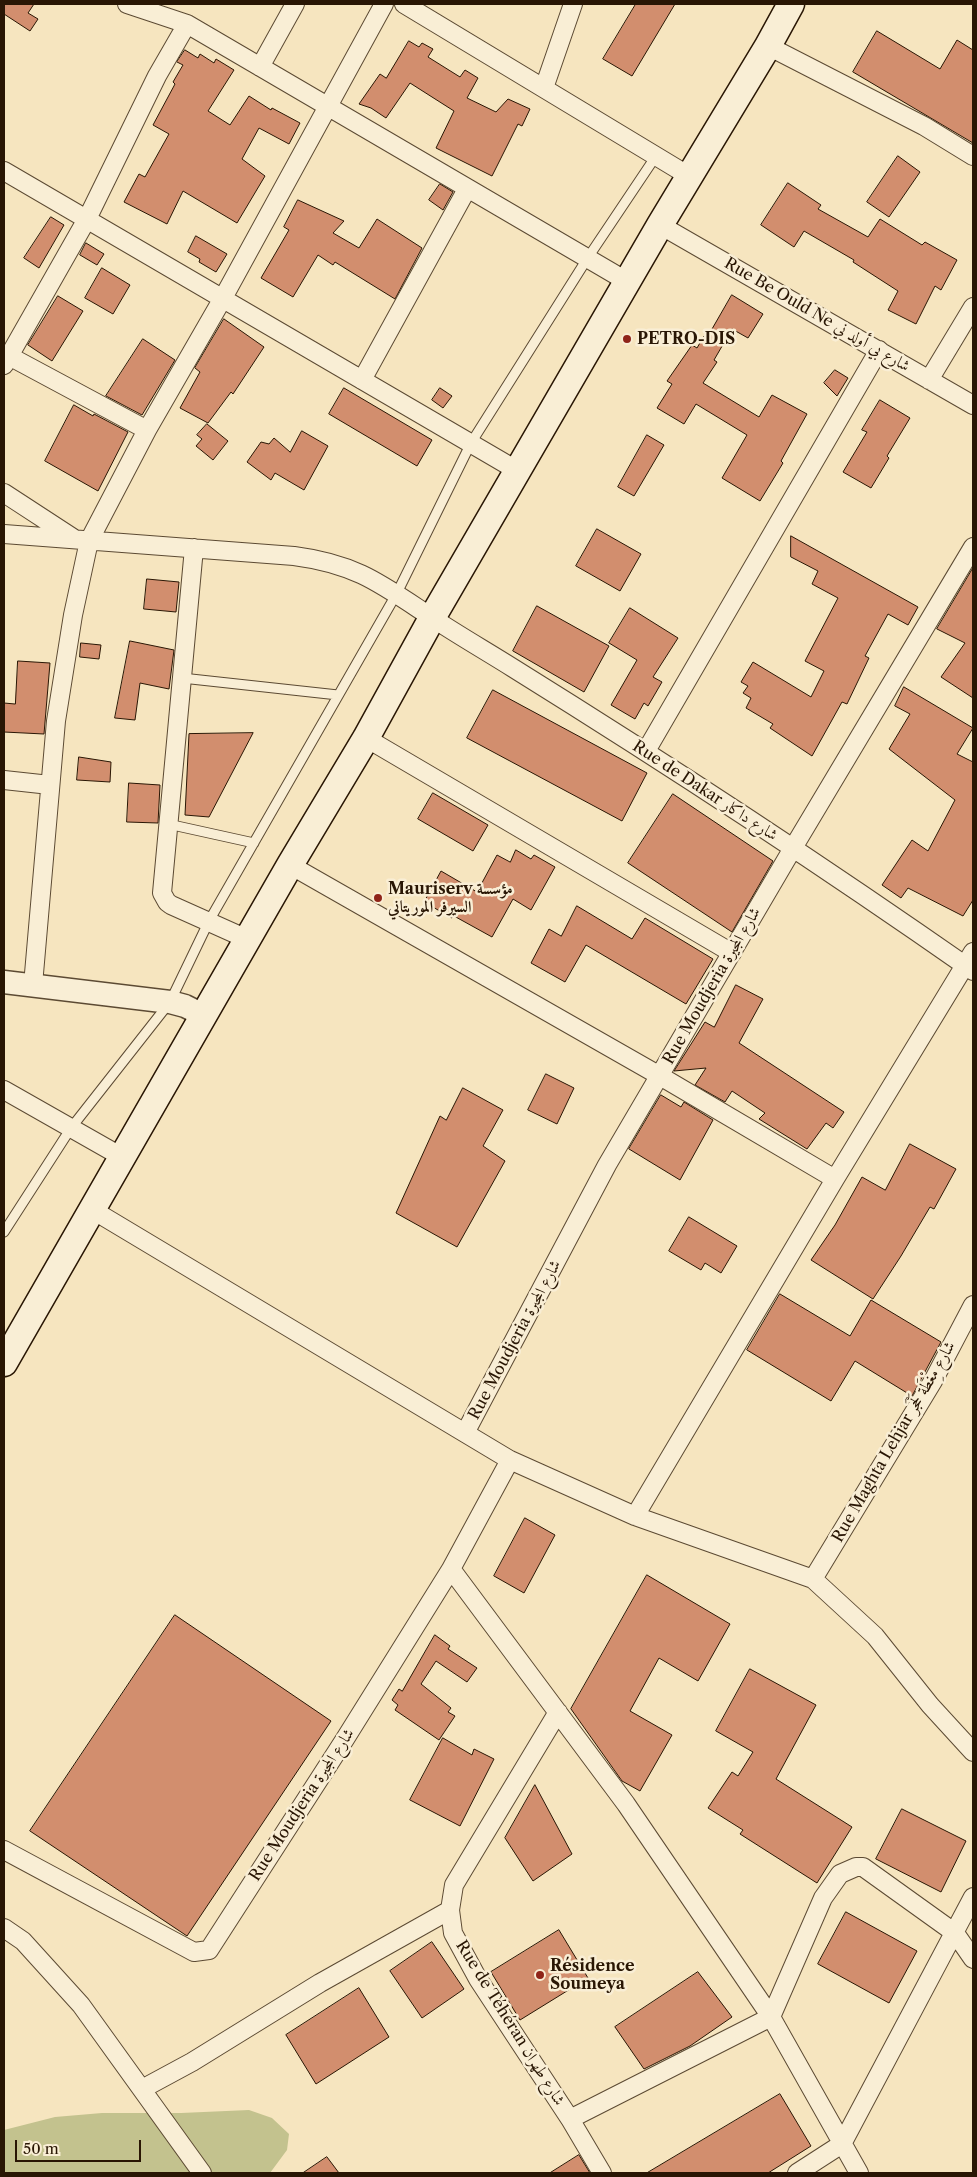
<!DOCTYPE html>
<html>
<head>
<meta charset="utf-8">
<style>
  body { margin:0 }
  #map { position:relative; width:977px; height:2177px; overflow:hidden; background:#f6e5bf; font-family:"Libre Caslon Text",serif }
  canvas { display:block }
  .frame { position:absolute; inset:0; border:5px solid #291604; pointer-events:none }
  .scale { position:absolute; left:15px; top:2140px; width:126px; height:22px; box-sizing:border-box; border:2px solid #291604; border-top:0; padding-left:6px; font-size:15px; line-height:18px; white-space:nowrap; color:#291604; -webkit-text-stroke:4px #f9eed5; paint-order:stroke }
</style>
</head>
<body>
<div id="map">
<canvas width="977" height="2177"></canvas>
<div class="frame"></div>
<div class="scale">50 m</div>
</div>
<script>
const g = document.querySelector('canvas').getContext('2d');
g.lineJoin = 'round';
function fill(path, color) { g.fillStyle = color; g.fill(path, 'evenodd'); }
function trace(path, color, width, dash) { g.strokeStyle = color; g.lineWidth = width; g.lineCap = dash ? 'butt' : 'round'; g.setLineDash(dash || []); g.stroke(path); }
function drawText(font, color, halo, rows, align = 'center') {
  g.font = font + ' "Libre Caslon Text",Amiri,serif'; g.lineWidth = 5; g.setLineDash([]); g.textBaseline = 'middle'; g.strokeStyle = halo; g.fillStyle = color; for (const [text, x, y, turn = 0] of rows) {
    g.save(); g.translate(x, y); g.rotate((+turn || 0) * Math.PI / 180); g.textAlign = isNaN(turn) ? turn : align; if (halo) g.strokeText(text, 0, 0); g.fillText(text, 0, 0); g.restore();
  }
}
const green = new Path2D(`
  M 249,2110 L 272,2118 L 289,2134 L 287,2150 L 270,2173 L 4,2173 L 4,2130 L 55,2117 L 102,2113 L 181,2113 Z`);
const building = new Path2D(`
  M 4,4 L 34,4 L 28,13 L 38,19 L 30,31 L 4,14 Z
  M 636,4 L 675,4 L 632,76 L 603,59 Z
  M 877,31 L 940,69 L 957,40 L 973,50 L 973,143 L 853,72 Z
  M 409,41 L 419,47 L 422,43 L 433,49 L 428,57 L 460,77 L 465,70 L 478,78 L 467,98 L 496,112 L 508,99 L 530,109 L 522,126 L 518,124 L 492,176 L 436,148 L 454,111 L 410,83 L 386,118 L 371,108 L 359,104 L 380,74 L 386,78 Z
  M 185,50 L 198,58 L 200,54 L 214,63 L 216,59 L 234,70 L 208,111 L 230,125 L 249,96 L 271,110 L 272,108 L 300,123 L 289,144 L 259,128 L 242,159 L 265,176 L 237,223 L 183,191 L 167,224 L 124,202 L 139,174 L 145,177 L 169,134 L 153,125 L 175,84 L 173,82 L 183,65 L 177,62 Z
  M 898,156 L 920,172 L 889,217 L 867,202 Z
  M 788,183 L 821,205 L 818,209 L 868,237 L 880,219 L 922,245 L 925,242 L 957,260 L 941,290 L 935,286 L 916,324 L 888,310 L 898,291 L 853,262 L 854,260 L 804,231 L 794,247 L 761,225 Z
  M 440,184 L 453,192 L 443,210 L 429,200 Z
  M 298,200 L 344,221 L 333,233 L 359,248 L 377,219 L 422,248 L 395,299 L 335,262 L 333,265 L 318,255 L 293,297 L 261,278 L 289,230 L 284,227 Z
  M 51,217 L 64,225 L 39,268 L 24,258 Z
  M 196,236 L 227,254 L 216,272 L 199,262 L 200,259 L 188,252 Z
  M 86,243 L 104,254 L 97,265 L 80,255 Z
  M 102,268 L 130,285 L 113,314 L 85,298 Z
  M 732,295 L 763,314 L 748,338 L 732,329 L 714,360 L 717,362 L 703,383 L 759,417 L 772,395 L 807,414 L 781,461 L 783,463 L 760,501 L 722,478 L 747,435 L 696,404 L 684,424 L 657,408 L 672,384 L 667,381 L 692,345 L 697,348 L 704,336 L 707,337 Z
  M 58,296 L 83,311 L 52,361 L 28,345 Z
  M 224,319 L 264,347 L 233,394 L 231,392 L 208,423 L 180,408 L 200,372 L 195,368 Z
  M 143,339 L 175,360 L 142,415 L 106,396 Z
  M 835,370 L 848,378 L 837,396 L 824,383 Z
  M 344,388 L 432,440 L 417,466 L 329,414 Z
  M 440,388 L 452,396 L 443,408 L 432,400 Z
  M 880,400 L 910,418 L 887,456 L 889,458 L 871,488 L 843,472 L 867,432 L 862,430 Z
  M 74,405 L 93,416 L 94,414 L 128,432 L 98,491 L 45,461 Z
  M 207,424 L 228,441 L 213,460 L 196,446 L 202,439 L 197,435 Z
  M 302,431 L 328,446 L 304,490 L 275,473 L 271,480 L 247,462 L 261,442 L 269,444 L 274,438 L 290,452 Z
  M 647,435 L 664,445 L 634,496 L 618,487 Z
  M 597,529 L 641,554 L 620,591 L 576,566 Z
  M 791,536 L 918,607 L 908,625 L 888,614 L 865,656 L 869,658 L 847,704 L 842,702 L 812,756 L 770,728 L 773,724 L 746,708 L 751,698 L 743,693 L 748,686 L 741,682 L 753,662 L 811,697 L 824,671 L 805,661 L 838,598 L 812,584 L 818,571 L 791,557 Z
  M 973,568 L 973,698 L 941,677 L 965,643 L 937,629 Z
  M 147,579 L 179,582 L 176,612 L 144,609 Z
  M 537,606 L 609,646 L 584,692 L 513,651 Z
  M 630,608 L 678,638 L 653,677 L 662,682 L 648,706 L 644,703 L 635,719 L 611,705 L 637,660 L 609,643 Z
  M 130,641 L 174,650 L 169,689 L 140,683 L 135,720 L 115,718 Z
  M 81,643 L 101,645 L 99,659 L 80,657 Z
  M 18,661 L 50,663 L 44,734 L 4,732 L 4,703 L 15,704 Z
  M 904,687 L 973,728 L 957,754 L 973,762 L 973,900 L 963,916 L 908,888 L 901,898 L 882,885 L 912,840 L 928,851 L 955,800 L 889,749 L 910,714 L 895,706 Z
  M 493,690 L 647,773 L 622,821 L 467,738 Z
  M 253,733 L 209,817 L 185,815 L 189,734 Z
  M 79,757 L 111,762 L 110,782 L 77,780 Z
  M 129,783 L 160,785 L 158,823 L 127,822 Z
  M 433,793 L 488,825 L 473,851 L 418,819 Z
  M 673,794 L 773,861 L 732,932 L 628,863 Z
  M 516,850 L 531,859 L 534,855 L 555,867 L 531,910 L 513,899 L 492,937 L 454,916 L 452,918 L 424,902 L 441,871 L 477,892 L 497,855 L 510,862 Z
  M 577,906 L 632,939 L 645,918 L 713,959 L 686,1004 L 586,945 L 565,982 L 531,963 L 549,929 L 561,936 Z
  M 736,985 L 763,999 L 739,1043 L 844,1112 L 833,1128 L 826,1123 L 807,1149 L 759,1119 L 765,1113 L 732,1091 L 725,1102 L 695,1085 L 706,1068 L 674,1071 L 705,1022 L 714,1027 Z
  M 546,1074 L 574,1088 L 557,1124 L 528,1110 Z
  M 463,1088 L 503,1110 L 483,1146 L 505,1161 L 457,1247 L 396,1213 L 440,1116 L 446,1120 Z
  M 661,1095 L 681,1107 L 684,1102 L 713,1120 L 680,1180 L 629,1149 Z
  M 910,1144 L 956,1169 L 934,1209 L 930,1207 L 901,1256 L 873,1299 L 811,1260 L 835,1225 L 862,1177 L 885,1190 Z
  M 689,1217 L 737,1246 L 721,1273 L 705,1263 L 701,1270 L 669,1251 Z
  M 780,1294 L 850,1336 L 871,1300 L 941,1342 L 912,1396 L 855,1361 L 831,1401 L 747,1350 Z
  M 525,1518 L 555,1535 L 524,1593 L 494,1576 Z
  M 647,1575 L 730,1624 L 698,1681 L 659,1658 L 630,1711 L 672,1735 L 640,1791 L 622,1781 L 571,1709 Z
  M 175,1615 L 331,1721 L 187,1936 L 30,1831 Z
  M 435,1635 L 450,1646 L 448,1649 L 477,1668 L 467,1682 L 436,1661 L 421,1684 L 451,1708 L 448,1712 L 455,1716 L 439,1740 L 395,1710 L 398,1705 L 392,1700 L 399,1689 L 402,1691 Z
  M 750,1669 L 816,1705 L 776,1779 L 852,1827 L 817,1883 L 740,1834 L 743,1830 L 708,1808 L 732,1772 L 738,1776 L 753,1752 L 716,1731 Z
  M 443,1738 L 472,1755 L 474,1749 L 494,1759 L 460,1826 L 410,1800 Z
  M 535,1785 L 572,1854 L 533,1881 L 505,1838 Z
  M 902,1809 L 966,1841 L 941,1892 L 876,1859 Z
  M 846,1912 L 917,1951 L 889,2003 L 818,1964 Z
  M 559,1930 L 588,1978 L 520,2020 L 491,1972 Z
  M 432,1942 L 464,1989 L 422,2018 L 390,1971 Z
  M 698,1972 L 732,2017 L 690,2046 L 644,2069 L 615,2027 Z
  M 359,1988 L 389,2037 L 316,2084 L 286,2035 Z
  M 780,2094 L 811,2146 L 768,2173 L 647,2173 Z
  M 579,2155 L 590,2173 L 550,2173 Z
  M 327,2157 L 339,2173 L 303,2173 Z`);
const service = new Path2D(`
  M 182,678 L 338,695
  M 168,824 L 254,843
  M 4,1232 L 71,1128 L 170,1002 L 209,921 L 397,593 L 471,443 L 587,259 L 656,156`);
const minor = new Path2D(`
  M 127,4 L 187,24 L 628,282
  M 404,4 L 689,176
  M 768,46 L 924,126 L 973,156
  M 260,67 L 295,4
  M 544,88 L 573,4
  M 4,171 L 518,471
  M 660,225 L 973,405
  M 9,356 L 147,430
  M 4,365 L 87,219 L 157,76 L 187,24
  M 362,380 L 467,189
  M 929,380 L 973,307
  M 4,493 L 73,538
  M 4,534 L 294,556 C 356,564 381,584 431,617 C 458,635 486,651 513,668 C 669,765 823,866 973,971
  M 194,548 L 162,893 L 167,902 L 171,905 L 247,939
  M 366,738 L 732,953
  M 646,751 L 879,350
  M 4,780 L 50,785
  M 290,865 L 660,1076 L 835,1179
  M 33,985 L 56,721 L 73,615 L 89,541 L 147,430 L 223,298 L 384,4
  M 4,1090 L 122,1157
  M 91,1209 L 510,1460 L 635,1516 L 813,1579 L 875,1636 L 930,1705 L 973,1752
  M 465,1433 L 607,1165 L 793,848 L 973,547
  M 635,1516 L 835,1179 L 973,952
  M 451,1569 L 626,1804 L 771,2017 L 859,2173
  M 813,1579 L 933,1381 L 973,1305
  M 558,1712 L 454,1885 L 450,1910 L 453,1933 L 478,1979 L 570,2119 L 602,2173
  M 4,1850 L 194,1952 L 209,1950 L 345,1739 L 451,1569 L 510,1460
  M 4,1928 L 23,1941 L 81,2005 L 202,2173
  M 142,2089 L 192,2062 L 320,1983 L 450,1910
  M 570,2119 L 771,2017 L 823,1898 L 840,1874 L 856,1867 L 863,1867 L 955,1933 L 973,1959
  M 797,2173 L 842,2144 L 973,1897`);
const tertiary = new Path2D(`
  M 4,982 L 170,1002 L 185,1006 L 203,1015`);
const secondary = new Path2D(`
  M 4,1363 L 290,865 L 366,738 L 432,618 L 660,225 L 768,46 L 791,4`);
const markers = [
  [627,339,5,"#8f2418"],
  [378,898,5,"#8f2418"],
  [540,1975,5,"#8f2418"]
];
const streetNames = [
  ["Rue Be Ould Ne شارع بي أولد ني",817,315,30],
  ["Rue de Dakar شارع داكار",705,791,33],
  ["Rue Moudjeria شارع المجيرة",712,986,-60],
  ["Rue Moudjeria شارع المجيرة",515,1340,-62],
  ["Rue Maghta Lehjar شارع مِغْطَة لَحْجَر",894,1442,-60],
  ["Rue Moudjeria شارع المجيرة",302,1805,-57],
  ["Rue de Téhéran شارع طهران",510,2023,58]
];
const poiNames = [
  ["PETRO-DIS",637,339],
  ["Mauriserv مؤسسة",388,889],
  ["السيرفر الموريتاني",388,907],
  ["Résidence",550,1966],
  ["Soumeya",550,1984]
];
fill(green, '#c3c28e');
fill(building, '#d28e6e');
trace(building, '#291604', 1);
trace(service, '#5c4a33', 11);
trace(minor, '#5c4a33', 20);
trace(tertiary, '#5c4a33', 25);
trace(secondary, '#291604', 29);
trace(service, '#f9eed5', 9);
trace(minor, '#f9eed5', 18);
trace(tertiary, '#f9eed5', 22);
trace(secondary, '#f9eed5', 26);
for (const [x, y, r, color] of markers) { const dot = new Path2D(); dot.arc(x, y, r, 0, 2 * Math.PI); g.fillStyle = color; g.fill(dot); trace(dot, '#f9eed5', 2); }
drawText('16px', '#291604', '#f9eed5', streetNames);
drawText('bold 16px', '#291604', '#f9eed5', poiNames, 'left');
</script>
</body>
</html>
